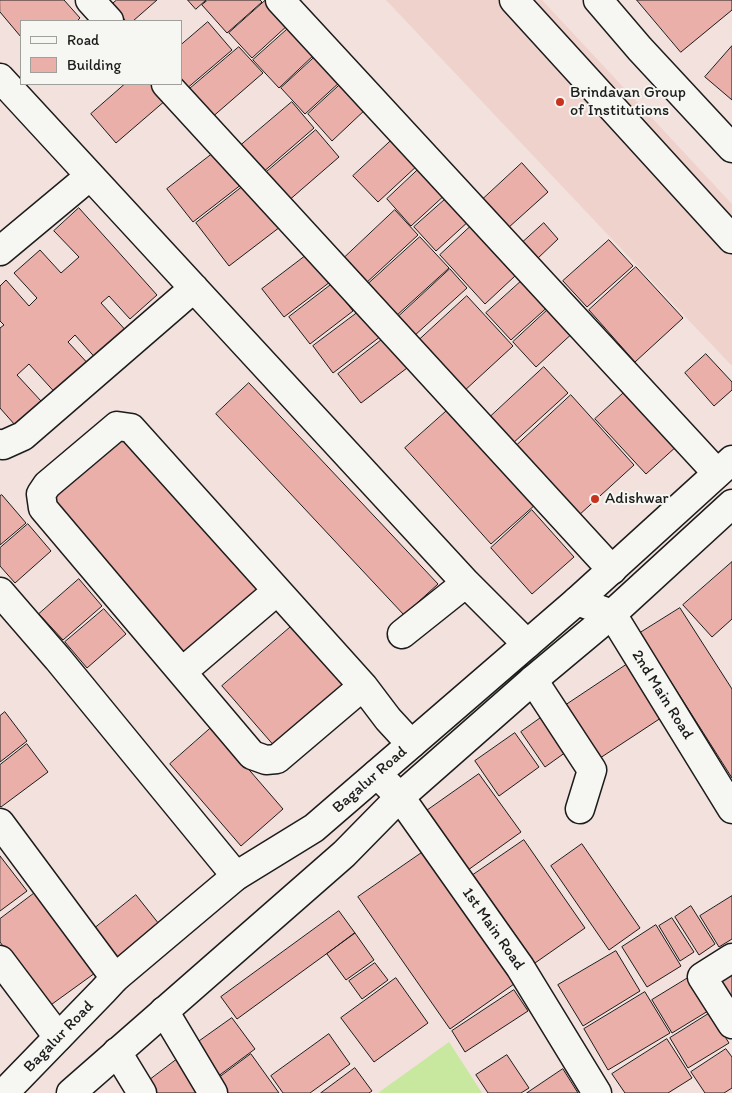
<!DOCTYPE html>
<html>
<head>
<meta charset="utf-8">
<style>
  body { margin:0 }
  #map { position:relative; width:732px; height:1093px; overflow:hidden; background:#f2e1dc; font-family:Itim,sans-serif }
  canvas { display:block }
  .legend { position:absolute; left:20px; top:20px; width:162px; height:65px; box-sizing:border-box; background:#f6f6f2; border:1px solid #9f9f9c; margin:0; padding:6px 9px; list-style:none; font-size:15px; color:#1c1c1c }
  .legend li { display:flex; align-items:center; gap:10px; height:25px }
  .legend b { width:25px; border:1px solid #9f9f9c }
</style>
</head>
<body>
<div id="map">
<canvas width="732" height="1093"></canvas>
<ul class="legend">
<li><b style="height:6px;background:#f6f6f2"></b>Road</li>
<li><b style="height:14px;background:#eaafa9"></b>Building</li>
</ul>
</div>
<script>
const g = document.querySelector('canvas').getContext('2d');
g.lineJoin = 'round';
function fill(path, color) { g.fillStyle = color; g.fill(path, 'evenodd'); }
function trace(path, color, width, dash) { g.strokeStyle = color; g.lineWidth = width; g.lineCap = dash ? 'butt' : 'round'; g.setLineDash(dash || []); g.stroke(path); }
function drawText(font, color, halo, rows, align = 'center') {
  g.font = font + ' Itim,sans-serif'; g.lineWidth = 4; g.setLineDash([]); g.textBaseline = 'middle'; g.strokeStyle = halo; g.fillStyle = color; for (const [text, x, y, turn = 0] of rows) {
    g.save(); g.translate(x, y); g.rotate((+turn || 0) * Math.PI / 180); g.textAlign = isNaN(turn) ? turn : align; if (halo) g.strokeText(text, 0, 0); g.fillText(text, 0, 0); g.restore();
  }
}
const built = new Path2D(`
  M 386,0 L 542,0 L 732,204 L 732,366 Z`);
const green = new Path2D(`
  M 449,1042 L 482,1093 L 378,1093 Z`);
const building = new Path2D(`
  M 0,0 L 64,0 L 80,18 L 77,21 L 21,21 L 21,37 L 0,12 Z
  M 117,0 L 157,0 L 133,21 L 126,21 L 111,5 Z
  M 188,0 L 206,0 L 196,9 Z
  M 208,0 L 260,0 L 262,2 L 227,33 L 202,5 Z
  M 266,0 L 289,24 L 252,58 L 229,33 Z
  M 637,0 L 732,0 L 732,10 L 681,52 Z
  M 208,22 L 232,50 L 185,90 L 181,84 L 181,45 Z
  M 291,26 L 316,53 L 279,88 L 253,60 Z
  M 732,46 L 732,100 L 705,77 Z
  M 239,47 L 263,73 L 210,119 L 186,92 Z
  M 317,55 L 341,81 L 305,114 L 281,88 Z
  M 343,82 L 367,108 L 332,141 L 308,114 Z
  M 125,84 L 152,84 L 166,100 L 116,143 L 91,114 Z
  M 292,102 L 314,128 L 262,173 L 240,146 Z
  M 316,130 L 339,157 L 287,202 L 263,175 Z
  M 394,138 L 419,164 L 378,202 L 353,176 Z
  M 216,151 L 242,184 L 193,222 L 167,189 Z
  M 522,163 L 548,192 L 508,228 L 482,200 Z
  M 422,166 L 447,193 L 411,226 L 387,199 Z
  M 246,184 L 280,227 L 229,266 L 196,223 Z
  M 449,196 L 470,220 L 436,251 L 414,227 Z
  M 79,208 L 157,295 L 130,319 L 109,296 L 101,303 L 129,334 L 99,362 L 75,335 L 68,342 L 92,368 L 60,398 L 29,364 L 17,375 L 41,401 L 15,425 L 0,408 L 0,328 L 4,325 L 0,321 L 0,286 L 6,280 L 29,306 L 37,298 L 14,273 L 40,250 L 61,273 L 79,257 L 54,231 Z
  M 395,210 L 418,235 L 365,284 L 343,259 Z
  M 544,223 L 558,239 L 537,259 L 523,242 Z
  M 470,227 L 515,276 L 485,304 L 440,255 Z
  M 420,237 L 449,268 L 396,316 L 367,285 Z
  M 609,240 L 633,266 L 587,307 L 563,281 Z
  M 308,254 L 330,282 L 284,317 L 262,289 Z
  M 636,267 L 683,318 L 635,362 L 589,310 Z
  M 450,269 L 467,288 L 414,336 L 397,318 Z
  M 527,276 L 552,303 L 511,340 L 486,313 Z
  M 332,284 L 353,311 L 310,344 L 289,317 Z
  M 467,296 L 513,346 L 463,392 L 417,342 Z
  M 554,304 L 577,329 L 536,367 L 513,342 Z
  M 361,310 L 381,336 L 333,373 L 313,346 Z
  M 388,335 L 411,365 L 361,403 L 338,374 Z
  M 706,354 L 732,382 L 732,390 L 714,406 L 685,373 Z
  M 544,367 L 568,393 L 512,444 L 489,418 Z
  M 249,383 L 438,584 L 404,615 L 216,414 Z
  M 627,390 L 678,445 L 646,474 L 595,419 Z
  M 571,395 L 634,465 L 578,516 L 515,447 Z
  M 450,408 L 536,504 L 491,544 L 405,448 Z
  M 129,434 L 261,586 L 183,653 L 52,500 Z
  M 2,495 L 26,523 L 0,545 L 0,496 Z
  M 532,510 L 574,557 L 532,594 L 491,548 Z
  M 28,524 L 51,551 L 15,583 L 0,566 L 0,548 Z
  M 732,562 L 732,619 L 712,637 L 683,605 Z
  M 79,579 L 102,606 L 63,640 L 39,614 Z
  M 680,608 L 732,689 L 732,778 L 640,633 Z
  M 104,609 L 126,634 L 87,668 L 65,642 Z
  M 300,619 L 353,682 L 276,748 L 222,686 Z
  M 632,661 L 667,714 L 594,762 L 560,709 Z
  M 5,712 L 27,741 L 0,762 L 0,716 Z
  M 549,712 L 573,747 L 545,767 L 521,732 Z
  M 212,727 L 283,809 L 241,846 L 170,764 Z
  M 515,733 L 539,767 L 499,796 L 475,761 Z
  M 27,744 L 48,772 L 1,807 L 0,806 L 0,765 Z
  M 479,774 L 521,832 L 468,870 L 425,812 Z
  M 524,840 L 585,928 L 535,963 L 473,875 Z
  M 582,844 L 640,928 L 609,950 L 551,866 Z
  M 423,852 L 514,984 L 450,1029 L 358,897 Z
  M 0,856 L 27,891 L 0,911 Z
  M 36,892 L 95,973 L 48,1007 L 0,942 L 0,919 Z
  M 136,895 L 159,924 L 114,962 L 90,932 Z
  M 732,896 L 732,939 L 719,947 L 700,916 Z
  M 691,906 L 715,944 L 699,955 L 675,917 Z
  M 339,911 L 355,933 L 237,1019 L 221,997 Z
  M 672,918 L 694,952 L 680,961 L 659,926 Z
  M 656,925 L 681,966 L 647,987 L 622,947 Z
  M 355,933 L 374,960 L 346,980 L 327,954 Z
  M 616,951 L 640,991 L 583,1026 L 558,985 Z
  M 375,963 L 388,980 L 362,999 L 349,981 Z
  M 732,969 L 732,1009 L 713,981 Z
  M 396,978 L 428,1023 L 374,1062 L 341,1018 Z
  M 688,978 L 708,1011 L 672,1033 L 652,1000 Z
  M 514,990 L 528,1011 L 465,1052 L 452,1031 Z
  M 645,992 L 670,1033 L 608,1070 L 584,1029 Z
  M 710,1013 L 729,1043 L 688,1068 L 670,1038 Z
  M 232,1018 L 255,1049 L 217,1077 L 194,1045 Z
  M 329,1034 L 350,1064 L 310,1093 L 283,1093 L 271,1076 Z
  M 667,1039 L 692,1078 L 668,1093 L 625,1093 L 612,1074 Z
  M 726,1049 L 732,1057 L 732,1088 L 724,1093 L 705,1093 L 691,1072 Z
  M 251,1054 L 279,1093 L 226,1093 L 216,1080 Z
  M 507,1055 L 529,1088 L 521,1093 L 488,1093 L 476,1075 Z
  M 180,1057 L 204,1093 L 154,1093 L 147,1082 Z
  M 355,1068 L 372,1091 L 369,1093 L 321,1093 Z
  M 563,1069 L 578,1093 L 527,1093 Z`);
const minor = new Path2D(`
  M 90,0 L 109,21
  M 280,0 L 717,473
  M 514,0 L 732,239
  M 598,0 L 640,49 L 732,148
  M 0,78 L 466,583 L 527,644
  M 166,84 L 612,570
  M 0,251 L 90,176
  M 0,444 L 3,445 L 23,436 L 194,288
  M 0,592 L 58,659 L 236,876
  M 577,601 L 612,614 L 732,809
  M 402,634 L 466,583
  M 182,672 L 277,591
  M 533,680 L 592,770 L 580,809
  M 363,686 L 131,428 L 117,426 L 47,485 L 41,494 L 43,508 L 252,755 L 266,760 L 277,759 L 363,686 L 388,719 L 411,744
  M 377,774 L 400,797 L 520,967 L 597,1093
  M 0,823 L 115,978
  M 732,958 L 702,977 L 732,1024
  M 0,960 L 58,1037
  M 164,1011 L 213,1093
  M 117,1052 L 142,1093`);
const major = new Path2D(`
  M 4,1093 L 103,991 L 115,978 L 236,876 L 314,828 L 577,601 L 732,460
  M 71,1093 L 344,854 L 400,797 L 533,680 L 612,614 L 732,504`);
const markers = [
  [560,102,5,"#c8321e"],
  [595,499,5,"#c8321e"]
];
const poiNames = [
  ["Brindavan Group",570,93],
  ["of Institutions",570,111],
  ["Adishwar",605,499]
];
const streetNames = [
  ["2nd Main Road",662,695,58],
  ["Bagalur Road",370,780,-41],
  ["1st Main Road",493,929,55],
  ["Bagalur Road",59,1037,-46]
];
fill(built, '#f0d2cd');
fill(green, '#c8e79f');
fill(building, '#eaafa9');
trace(building, '#1c1c1c', 1);
trace(minor, '#1c1c1c', 31);
trace(major, '#1c1c1c', 31);
trace(minor, '#f6f6f2', 28);
trace(major, '#f6f6f2', 28);
for (const [x, y, r, color] of markers) { const dot = new Path2D(); dot.arc(x, y, r, 0, 2 * Math.PI); g.fillStyle = color; g.fill(dot); trace(dot, '#f6f6f2', 2); }
drawText('16px', '#1c1c1c', '#f6f6f2', poiNames, 'left');
drawText('16px', '#1c1c1c', '#f6f6f2', streetNames);
</script>
</body>
</html>
